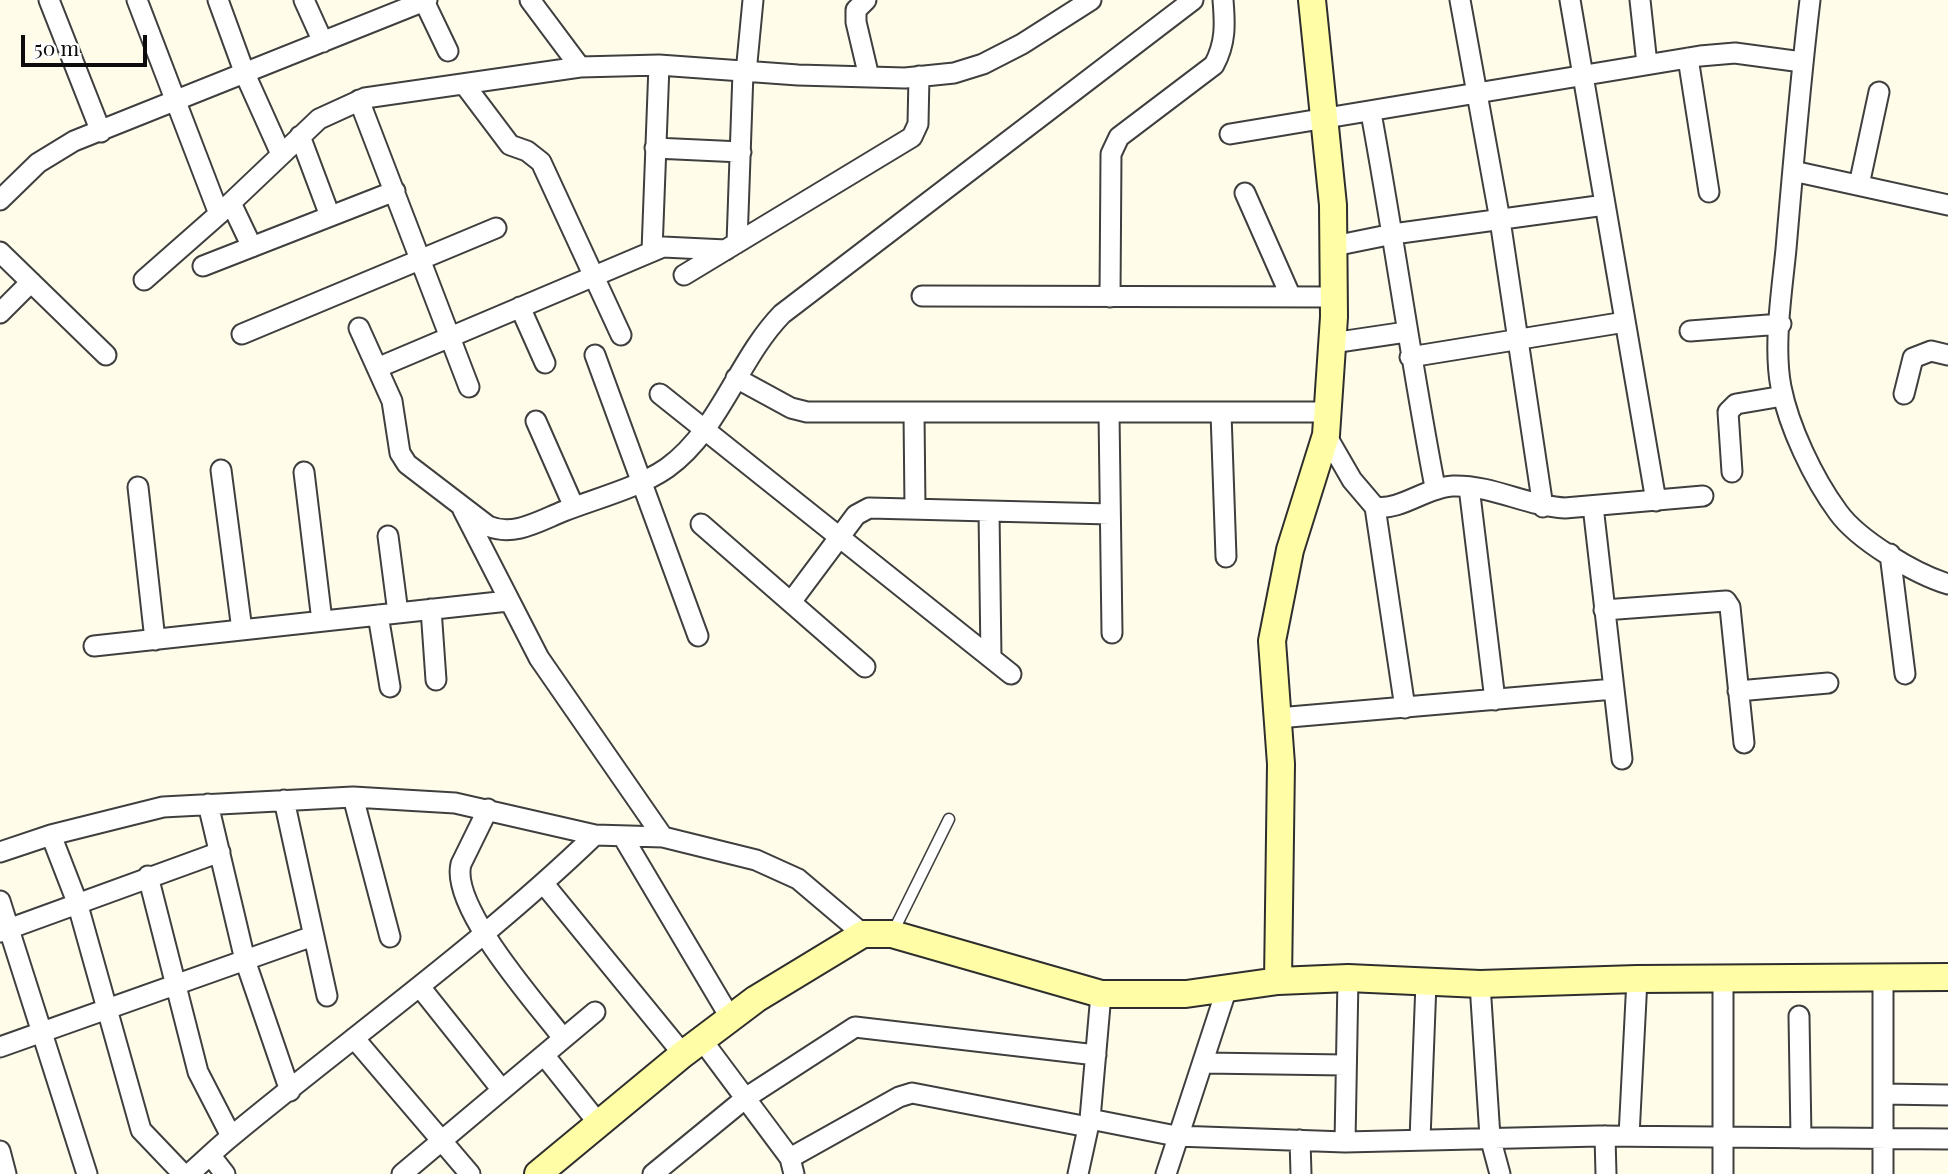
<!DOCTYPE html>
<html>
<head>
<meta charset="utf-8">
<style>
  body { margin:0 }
  #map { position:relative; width:1948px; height:1174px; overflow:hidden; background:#fffdea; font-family:"Playfair Display",serif }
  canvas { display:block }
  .scale { position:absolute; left:21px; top:35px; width:126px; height:32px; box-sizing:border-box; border:4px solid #0c0c0c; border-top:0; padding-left:9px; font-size:21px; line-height:24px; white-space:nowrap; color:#0c0c0c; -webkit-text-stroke:5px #fff; paint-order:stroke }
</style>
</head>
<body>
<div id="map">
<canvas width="1948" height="1174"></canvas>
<div class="scale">50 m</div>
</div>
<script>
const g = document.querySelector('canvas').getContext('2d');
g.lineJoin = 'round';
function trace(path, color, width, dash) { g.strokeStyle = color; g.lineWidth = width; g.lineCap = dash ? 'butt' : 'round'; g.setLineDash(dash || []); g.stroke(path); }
const lane = new Path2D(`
  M 892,934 L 949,819`);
const street = new Path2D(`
  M 49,0 L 101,132
  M 137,0 L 219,214
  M 218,0 L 245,74 L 281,154
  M 304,0 L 323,42
  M 530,0 L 580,67
  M 866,0 L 856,10 L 856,22 L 869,77
  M 1460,0 L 1500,220 L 1543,507
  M 1570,0 L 1656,501
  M 1640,0 L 1647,64
  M 1810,0 C 1800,83 1793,166 1786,249 C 1782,290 1773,346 1781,387 C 1789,427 1813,478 1838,512 C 1858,540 1915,574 1948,584
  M 424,1 L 448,51
  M 1688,58 L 1709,192
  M 746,73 L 753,0
  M 464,84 L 510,145 L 527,151 L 541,162 L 621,335
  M 359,100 L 469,387
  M 1371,113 C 1394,237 1411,363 1435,487
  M 1230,134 L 1700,56 L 1735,53 L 1802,62
  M 300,136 L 330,216
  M 655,148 L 741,152
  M 1793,171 L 1948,205
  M 1859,185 L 1879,92
  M 1245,193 L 1291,297
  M 0,200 L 38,163 L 74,141 L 427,0
  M 231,203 L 252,247
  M 737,243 L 743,72
  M 1334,246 L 1393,234 L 1605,205
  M 652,251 L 659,65
  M 0,252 L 106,355
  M 203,266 L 395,191
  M 684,275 L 912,137 L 918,124 L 919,76
  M 144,280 L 219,214 L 319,119 L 365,98 L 580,67 L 659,65 L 798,75 L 905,78 L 954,73 L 983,64 L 1022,44 L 1091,0
  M 922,296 L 1334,297
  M 1110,297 L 1111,154 L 1119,137 L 1214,65 C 1226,43 1225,24 1223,0
  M 520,307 L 545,363
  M 0,313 L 31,282
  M 359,328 L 392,401 L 400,453 L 407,464 L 488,526 C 514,537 539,521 564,511 C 597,498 638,488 667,468 C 720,430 738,359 782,314 L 1193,0
  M 1690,331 L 1781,324
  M 242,334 L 496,228
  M 1332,343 L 1406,332
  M 595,355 L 698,636
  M 1410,357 L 1625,322
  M 377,368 L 663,247 L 726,250
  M 736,378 L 791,408 L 807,412 L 1328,412
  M 660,394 L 1011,674
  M 1904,394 L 1913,358 L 1931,351 L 1948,355
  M 914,413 L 915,508
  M 1109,413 L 1112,633
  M 1221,413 L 1226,557
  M 536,421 L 574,507
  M 1326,435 L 1352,480 L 1375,507 C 1401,511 1426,487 1453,486 C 1493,485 1526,506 1565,508 L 1703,496
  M 221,470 L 242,630
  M 304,472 L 322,621
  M 1732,472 L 1728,412 L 1736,404 L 1783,396
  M 138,487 L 155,640
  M 1469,487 L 1495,700
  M 1593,506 L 1622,759
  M 1375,507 L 1405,708
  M 463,510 L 539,658 L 663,837
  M 989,511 L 991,658
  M 701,524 L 865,667
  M 388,536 L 398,613
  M 1890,554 L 1905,674
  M 791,602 L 856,515 L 869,508 L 1110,514
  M 431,609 L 436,680
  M 1604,610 L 1726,601 L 1730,607 L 1744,743
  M 378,615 L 390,687
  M 94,646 L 508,601
  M 1738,691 L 1828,683
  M 1278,718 L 1614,689
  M 353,797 L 390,937
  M 284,800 L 327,996
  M 208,804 L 245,960 L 290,1091
  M 488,809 L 461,864 C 450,907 536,1003 563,1038
  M 51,835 L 77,902 L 141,1130 L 183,1174
  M 623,837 L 731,1019
  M 0,852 L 51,835 L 163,807 L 353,797 L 455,803 L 595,835 L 663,837 L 756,860 L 798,879 L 863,934
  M 148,876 L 198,1072 L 231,1136
  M 544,884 L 683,1054
  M 0,901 L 87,1174
  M 0,932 L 220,852
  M 1883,977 L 1883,1174
  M 1480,984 L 1490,1137 L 1500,1174
  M 420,987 L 502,1090
  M 1799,1016 L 1801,1138
  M 354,1038 L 470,1174
  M 702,1040 L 790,1158 L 794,1174
  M 0,1047 L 313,936
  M 544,1055 L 599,1124
  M 1204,1063 L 1345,1065
  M 1883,1094 L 1948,1095
  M 1090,1119 L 1176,1136 L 1345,1142 L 1599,1136 L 1948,1139
  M 1605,1136 L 1606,1174
  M 1629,1136 L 1637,979
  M 1420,1139 L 1426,983
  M 1300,1140 L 1301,1174
  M 1345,1142 L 1348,978
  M 0,1151 L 6,1174
  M 211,1156 L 225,1174
  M 790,1158 L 899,1097 L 912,1093 L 1088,1127
  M 189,1174 C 204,1161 218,1147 233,1135 C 354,1035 482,944 595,835
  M 402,1174 L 595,1012
  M 653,1174 L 747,1097 L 855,1027 L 1096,1055
  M 1078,1174 L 1090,1119 L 1101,994
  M 1166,1174 L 1227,988
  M 1723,1174 L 1723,980`);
const secondary = new Path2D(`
  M 1278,981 L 1281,764 L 1272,641 L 1290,550 L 1326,435 L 1334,317 L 1333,205 L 1312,0
  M 538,1174 L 683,1054 L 756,999 L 863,934 L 892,934 L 1101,994 L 1186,994 L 1278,981 L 1348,978 L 1480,984 L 1637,979 L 1948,977`);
trace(lane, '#3f3f3f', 13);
trace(street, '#3f3f3f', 23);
trace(secondary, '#2e2e2e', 30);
trace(lane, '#fff', 10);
trace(street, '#fff', 19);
trace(secondary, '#fffda5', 26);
</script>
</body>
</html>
